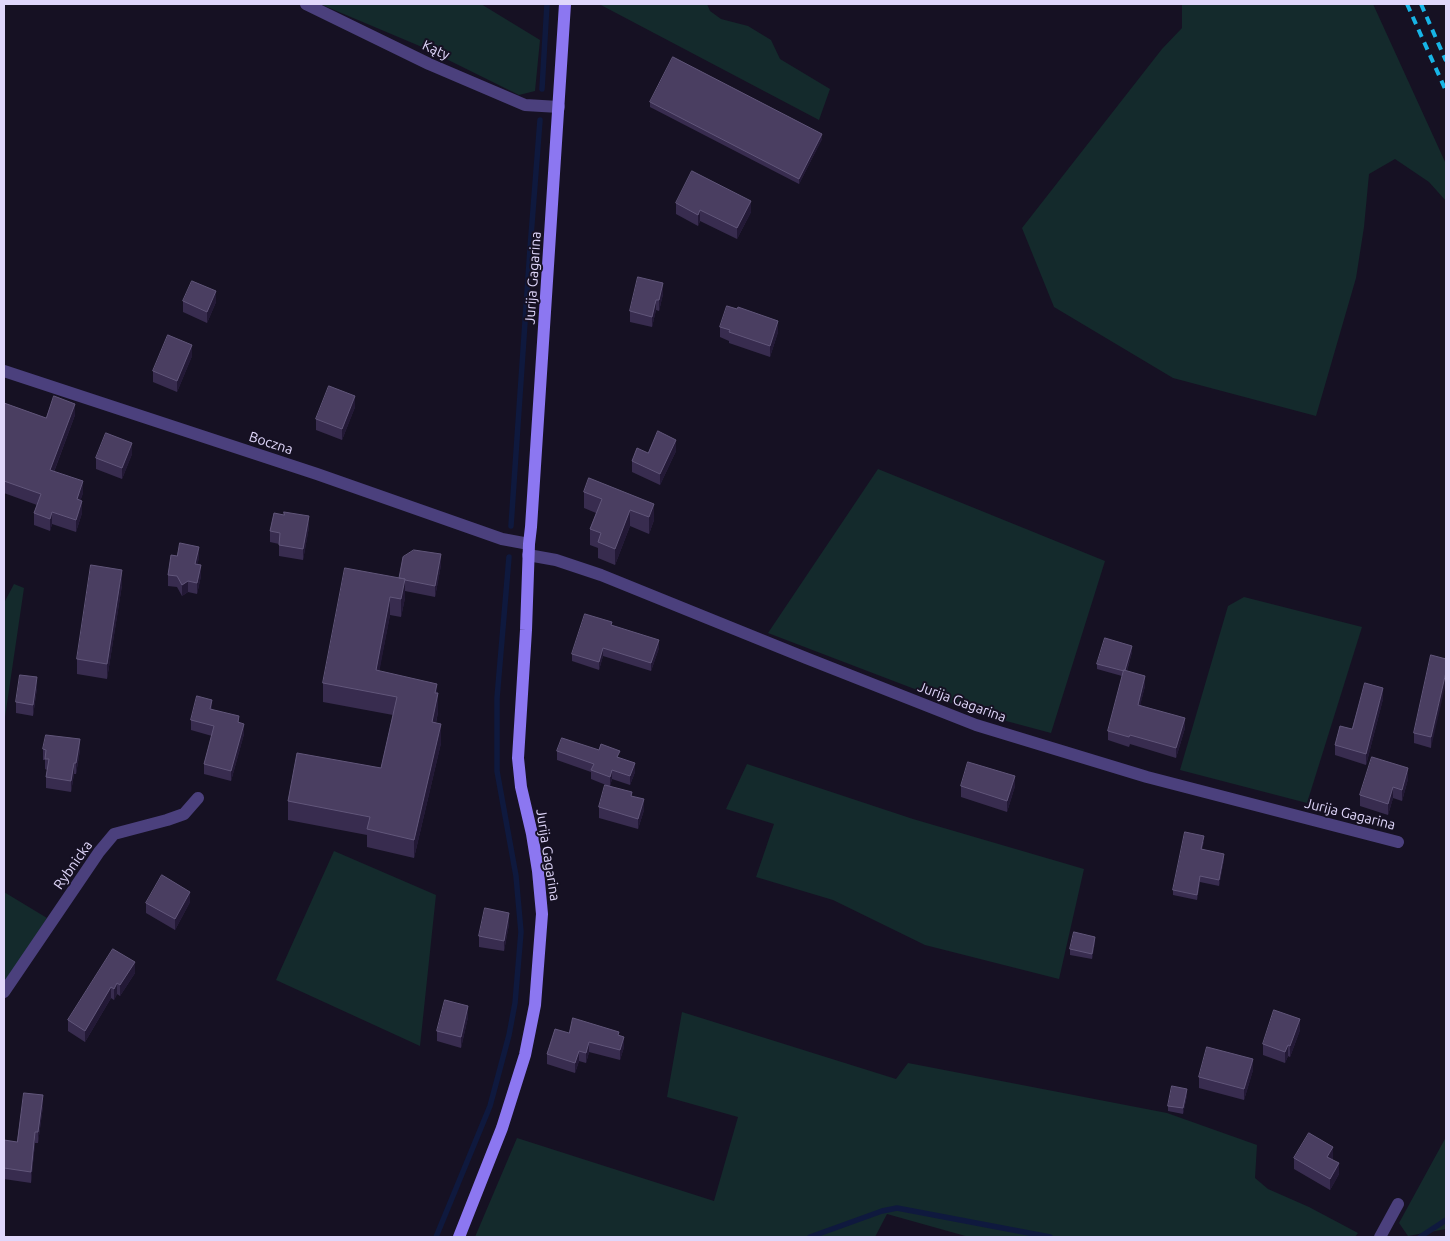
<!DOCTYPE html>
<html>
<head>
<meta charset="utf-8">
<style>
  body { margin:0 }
  #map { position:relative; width:1450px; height:1241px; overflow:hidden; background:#161123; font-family:Ubuntu,sans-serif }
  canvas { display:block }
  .frame { position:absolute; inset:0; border:5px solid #e0d7fb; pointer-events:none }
</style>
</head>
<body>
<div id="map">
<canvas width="1450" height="1241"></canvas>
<div class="frame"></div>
</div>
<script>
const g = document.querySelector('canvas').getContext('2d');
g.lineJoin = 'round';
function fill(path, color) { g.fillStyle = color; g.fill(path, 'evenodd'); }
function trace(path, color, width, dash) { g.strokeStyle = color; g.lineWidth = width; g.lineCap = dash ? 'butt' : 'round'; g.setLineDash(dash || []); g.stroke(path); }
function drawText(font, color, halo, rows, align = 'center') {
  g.font = font + ' Ubuntu,sans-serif'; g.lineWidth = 4; g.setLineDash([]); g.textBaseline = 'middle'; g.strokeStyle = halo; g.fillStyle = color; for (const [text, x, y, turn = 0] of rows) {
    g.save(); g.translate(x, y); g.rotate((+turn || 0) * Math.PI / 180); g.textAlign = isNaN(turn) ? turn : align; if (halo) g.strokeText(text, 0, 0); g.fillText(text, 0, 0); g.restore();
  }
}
const green = new Path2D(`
  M 320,4 L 481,4 L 540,40 L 535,91 L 519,95 L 422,47 Z
  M 599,4 L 707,4 L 710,11 L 721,19 L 748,26 L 771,40 L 780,59 L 830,89 L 819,120 Z
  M 1182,4 L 1373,4 L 1446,164 L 1446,201 L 1429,182 L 1395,159 L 1369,174 L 1364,227 L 1356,278 L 1316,416 L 1173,378 L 1054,307 L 1022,228 L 1162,49 L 1182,28 Z
  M 878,469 L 1105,561 L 1051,733 L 980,714 L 768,633 Z
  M 14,584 L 24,588 L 4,724 L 4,603 Z
  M 1244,597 L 1362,627 L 1307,803 L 1180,770 L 1228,606 Z
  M 747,764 L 913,819 L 1084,869 L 1059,979 L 925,945 L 833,900 L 756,877 L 774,824 L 726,809 Z
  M 334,851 L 436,895 L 420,1046 L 276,980 Z
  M 4,892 L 47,918 L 4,984 Z
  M 682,1012 L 896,1079 L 908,1063 L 1167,1113 L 1257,1145 L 1255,1178 L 1268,1189 L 1309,1207 L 1358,1233 L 1355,1237 L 969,1237 L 887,1214 L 875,1237 L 475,1237 L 517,1138 L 714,1201 L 738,1117 L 667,1097 Z
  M 1446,1137 L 1446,1229 L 1408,1236 L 1399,1223 Z`);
const stream = new Path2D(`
  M 542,89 L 547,4
  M 511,526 L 530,249 L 540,120
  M 436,1237 L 490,1106 L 509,1035 L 515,1003 L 521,932 L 516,876 L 497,771 L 497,698 L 509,557
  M 810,1237 L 882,1211 L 897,1208 L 1050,1237
  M 1420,1237 L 1446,1220`);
const street = new Path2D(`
  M 306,4 L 429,64 L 525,105 L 559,107
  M 4,371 L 317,474 L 502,539 L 529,544
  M 528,555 L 556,560 L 601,575 L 806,658 L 976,725 L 1147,777 L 1398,842
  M 4,992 L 99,852 L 114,834 L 167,820 L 184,814 L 198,798
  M 1380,1237 L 1398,1204`);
const secondary = new Path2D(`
  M 459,1237 L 502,1128 L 525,1055 L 535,1005 L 542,914 L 538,871 L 532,834 L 521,787 L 518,758 L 526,630 L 529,544 L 531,527 L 565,4`);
const rail = new Path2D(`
  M 1407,4 L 1446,91
  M 1421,4 L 1446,61`);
const wall = new Path2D(`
  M 650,102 L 822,139 L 799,184 L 650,107 Z
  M 676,203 L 751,212 L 737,239 L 700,221 L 698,226 L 676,214 Z
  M 663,294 L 659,311 L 656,310 L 652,327 L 630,322 L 630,311 Z
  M 183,301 L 216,302 L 207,323 L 183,312 Z
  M 720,327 L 778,332 L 770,357 L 729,343 L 729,341 L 720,337 Z
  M 192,356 L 177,392 L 153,382 L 153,371 Z
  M 4,403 L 46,418 L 75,415 L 54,472 L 83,493 L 80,501 L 82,513 L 76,532 L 52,524 L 50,531 L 34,525 L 34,513 L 37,505 L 4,493 Z
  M 355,407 L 342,440 L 316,430 L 316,419 Z
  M 676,451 L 660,485 L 632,472 L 632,461 L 648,453 Z
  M 132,454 L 122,479 L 96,469 L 96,458 Z
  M 589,478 L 654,520 L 649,534 L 630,526 L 615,565 L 598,558 L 598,548 L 590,545 L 590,529 L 596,513 L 584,508 L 584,492 Z
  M 284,515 L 309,527 L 303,560 L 279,556 L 279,544 L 270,542 L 270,531 Z
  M 199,558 L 197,564 L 201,576 L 197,594 L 188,592 L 182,596 L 177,587 L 168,586 L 168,575 Z
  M 441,565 L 435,597 L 405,591 L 405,598 L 401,617 L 390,615 L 379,671 L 437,693 L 438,712 L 436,723 L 441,743 L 414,858 L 367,847 L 367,835 L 288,820 L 288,801 L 381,768 L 393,715 L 323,702 L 323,683 L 399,578 Z
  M 122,585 L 107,679 L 77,674 L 77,659 Z
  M 612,625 L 659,648 L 651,671 L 603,656 L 599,670 L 572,661 L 572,654 Z
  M 1132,652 L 1127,671 L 1145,686 L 1140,705 L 1185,728 L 1176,758 L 1130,744 L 1129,747 L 1108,740 L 1108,731 L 1122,676 L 1097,669 L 1097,664 Z
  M 1431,655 L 1431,748 L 1414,743 L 1414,733 Z
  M 37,688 L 33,716 L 16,713 L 16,702 Z
  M 1383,699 L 1366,765 L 1335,755 L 1335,745 Z
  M 212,710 L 239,722 L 244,734 L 231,781 L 204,774 L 204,764 L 212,736 L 191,730 L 191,720 Z
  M 43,749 L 80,750 L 76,774 L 74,774 L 71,792 L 46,788 L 46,777 L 47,770 L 45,769 L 45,760 L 43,760 Z
  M 557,751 L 620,758 L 635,772 L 630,785 L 612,779 L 610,786 L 632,796 L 644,810 L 638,829 L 599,818 L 599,807 L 606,785 L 591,779 L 591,772 L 557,760 Z
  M 1408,779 L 1402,801 L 1393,798 L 1388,815 L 1360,806 L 1360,795 Z
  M 961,786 L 1015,786 L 1007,812 L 961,797 Z
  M 1204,841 L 1202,849 L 1224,859 L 1219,886 L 1200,882 L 1197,900 L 1173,895 L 1173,890 Z
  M 190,902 L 175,930 L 146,913 L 146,903 Z
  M 509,924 L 504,951 L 479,947 L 479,936 Z
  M 1095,942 L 1092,959 L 1070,955 L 1070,949 Z
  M 113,949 L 135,973 L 120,996 L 117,994 L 114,1000 L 111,998 L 85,1042 L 68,1031 L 68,1020 Z
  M 468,1017 L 461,1048 L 437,1041 L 437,1031 Z
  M 1300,1030 L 1290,1057 L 1288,1056 L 1285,1063 L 1263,1055 L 1263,1044 Z
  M 569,1033 L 619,1035 L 624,1047 L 620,1060 L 589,1052 L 586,1063 L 579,1061 L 575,1073 L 547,1064 L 547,1054 Z
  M 1253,1070 L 1244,1100 L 1199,1088 L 1199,1077 Z
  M 1187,1095 L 1183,1114 L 1168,1111 L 1168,1106 Z
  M 43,1106 L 38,1143 L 35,1143 L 31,1183 L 4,1179 L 4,1140 L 17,1142 Z
  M 1294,1158 L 1333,1158 L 1332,1160 L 1339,1174 L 1330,1190 L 1294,1169 Z`);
const shadedWall = new Path2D(`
  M 822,134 L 822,139 L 799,184 L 799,179 Z
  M 751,201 L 751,212 L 737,239 L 737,228 Z
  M 700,210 L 700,221 L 698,226 L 698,215 Z
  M 663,283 L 663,294 L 659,311 L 659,300 Z
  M 216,291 L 216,302 L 207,323 L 207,312 Z
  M 656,300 L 656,310 L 652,327 L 652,317 Z
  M 778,321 L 778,332 L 770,357 L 770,346 Z
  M 192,345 L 192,356 L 177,392 L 177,381 Z
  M 355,396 L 355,407 L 342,440 L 342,429 Z
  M 75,404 L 75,415 L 50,482 L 50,470 Z
  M 676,440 L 676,451 L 660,485 L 660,474 Z
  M 132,443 L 132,454 L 122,479 L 122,468 Z
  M 83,481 L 83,493 L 77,511 L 77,499 Z
  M 82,501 L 82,513 L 76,532 L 76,520 Z
  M 654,504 L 654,520 L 649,534 L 649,517 Z
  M 630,510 L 630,526 L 615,565 L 615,549 Z
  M 52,512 L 52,524 L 50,531 L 50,519 Z
  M 309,516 L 309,527 L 303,560 L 303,549 Z
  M 199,547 L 199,558 L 195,575 L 195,564 Z
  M 441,554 L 441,565 L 435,597 L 435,586 Z
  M 201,565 L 201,576 L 197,594 L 197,583 Z
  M 122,570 L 122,585 L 107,679 L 107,664 Z
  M 405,579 L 405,598 L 401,617 L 401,599 Z
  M 188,581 L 188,592 L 182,596 L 182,585 Z
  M 390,597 L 390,615 L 376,689 L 376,670 Z
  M 659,640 L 659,648 L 651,671 L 651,663 Z
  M 1132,646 L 1132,652 L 1125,677 L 1125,672 Z
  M 603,648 L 603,656 L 599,670 L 599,662 Z
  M 1446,672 L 1446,683 L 1431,748 L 1431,737 Z
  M 1145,676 L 1145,686 L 1138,714 L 1138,705 Z
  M 37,677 L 37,688 L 33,716 L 33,705 Z
  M 437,684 L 437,699 L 438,693 L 438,712 L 432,741 L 432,722 Z
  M 1383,688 L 1383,699 L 1366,765 L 1366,754 Z
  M 212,700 L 212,710 L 210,709 Z
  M 1185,718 L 1185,728 L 1176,758 L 1176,748 Z
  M 244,724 L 244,734 L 231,781 L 231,771 Z
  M 441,724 L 441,743 L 414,858 L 414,840 Z
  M 80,739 L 80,750 L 76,774 L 76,763 Z
  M 74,763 L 74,774 L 71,792 L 71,781 Z
  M 635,763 L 635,772 L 630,785 L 630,776 Z
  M 1408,768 L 1408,779 L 1402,801 L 1402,790 Z
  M 612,770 L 612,779 L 610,786 L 610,777 Z
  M 1015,776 L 1015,786 L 1007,812 L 1007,801 Z
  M 1393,787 L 1393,798 L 1388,815 L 1388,804 Z
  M 644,799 L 644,810 L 638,829 L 638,819 Z
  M 1224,854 L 1224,859 L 1219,886 L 1219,880 Z
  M 1200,876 L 1200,882 L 1197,900 L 1197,895 Z
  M 190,892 L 190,902 L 175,930 L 175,919 Z
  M 509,913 L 509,924 L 504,951 L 504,941 Z
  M 1095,937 L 1095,942 L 1092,959 L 1092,954 Z
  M 135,962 L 135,973 L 120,996 L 120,985 Z
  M 117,983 L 117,994 L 114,1000 L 114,989 Z
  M 111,987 L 111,998 L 85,1042 L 85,1031 Z
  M 468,1006 L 468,1017 L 461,1048 L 461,1037 Z
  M 1300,1019 L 1300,1030 L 1290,1057 L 1290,1046 Z
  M 624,1037 L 624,1047 L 620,1060 L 620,1050 Z
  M 589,1042 L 589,1052 L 586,1063 L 586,1053 Z
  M 1288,1045 L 1288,1056 L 1285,1063 L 1285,1052 Z
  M 579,1051 L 579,1061 L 575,1073 L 575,1063 Z
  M 1253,1059 L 1253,1070 L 1244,1100 L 1244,1089 Z
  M 1187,1089 L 1187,1095 L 1183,1114 L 1183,1108 Z
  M 43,1095 L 43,1106 L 38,1143 L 38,1132 Z
  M 35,1132 L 35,1143 L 31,1183 L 31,1172 Z
  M 1333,1147 L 1333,1158 L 1327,1168 L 1327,1157 Z
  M 1339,1163 L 1339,1174 L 1330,1190 L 1330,1179 Z`);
const building = new Path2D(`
  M 673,57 L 822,134 L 799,179 L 650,102 Z
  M 692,171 L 751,201 L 737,228 L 700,210 L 698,215 L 676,203 Z
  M 638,277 L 663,283 L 659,300 L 656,300 L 652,317 L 630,311 Z
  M 192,281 L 216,291 L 207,312 L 183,301 Z
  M 727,306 L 737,309 L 738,307 L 778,321 L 770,346 L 729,332 L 730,330 L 720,327 Z
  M 168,335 L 192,345 L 177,381 L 153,371 Z
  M 329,386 L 355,396 L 342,429 L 316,419 Z
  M 54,396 L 75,404 L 50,470 L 83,481 L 77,499 L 82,501 L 76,520 L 52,512 L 50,519 L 34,513 L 41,494 L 4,481 L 4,403 L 46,418 Z
  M 658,431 L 676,440 L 660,474 L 632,461 L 637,448 L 648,453 Z
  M 106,433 L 132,443 L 122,468 L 96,458 Z
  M 589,478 L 654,504 L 649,517 L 630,510 L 615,549 L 598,542 L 601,533 L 590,529 L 602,499 L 584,492 Z
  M 284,512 L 309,516 L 303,549 L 279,545 L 280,533 L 270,531 L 274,513 L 284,515 Z
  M 180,543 L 199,547 L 195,564 L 201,565 L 197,583 L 188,581 L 182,585 L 177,576 L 168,575 L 171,555 L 177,556 Z
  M 414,550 L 441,554 L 435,586 L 405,580 L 405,579 L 399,578 L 403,557 Z
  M 91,565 L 122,570 L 107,664 L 77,659 Z
  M 345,568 L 405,579 L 401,599 L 390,597 L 376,670 L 437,684 L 435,693 L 438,693 L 432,722 L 441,724 L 414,840 L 367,829 L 370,817 L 288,801 L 297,753 L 381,768 L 397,697 L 323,683 Z
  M 585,614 L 612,622 L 611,625 L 659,640 L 651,663 L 603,648 L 599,662 L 572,654 Z
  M 1105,638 L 1132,646 L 1125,670 L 1124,670 L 1124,671 L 1097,664 Z
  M 1431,655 L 1446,659 L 1446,672 L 1431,737 L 1414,733 Z
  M 1124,670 L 1145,676 L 1138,705 L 1185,718 L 1176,748 L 1130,735 L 1129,737 L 1108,731 Z
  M 20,675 L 37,677 L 33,705 L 16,702 Z
  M 1365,683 L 1383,688 L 1366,754 L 1335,745 L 1340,726 L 1352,729 Z
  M 197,696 L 212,700 L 210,709 L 239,716 L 238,722 L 244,724 L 231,771 L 204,764 L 214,726 L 191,720 Z
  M 46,735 L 80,739 L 76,763 L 74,763 L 71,781 L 46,777 L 49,759 L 45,759 L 46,750 L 43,749 Z
  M 562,738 L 599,750 L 601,744 L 620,751 L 617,757 L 635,763 L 630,776 L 612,770 L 610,777 L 591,770 L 594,764 L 557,751 Z
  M 1372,757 L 1408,768 L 1402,790 L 1393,787 L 1388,804 L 1360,795 Z
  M 968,762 L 1015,776 L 1007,801 L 961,786 Z
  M 605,785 L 632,792 L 631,796 L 644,799 L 638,819 L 599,807 Z
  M 1185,832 L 1204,836 L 1201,849 L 1224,854 L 1219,880 L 1200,876 L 1197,895 L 1173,890 Z
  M 162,875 L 190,892 L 175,919 L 146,903 Z
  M 485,908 L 509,913 L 504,941 L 479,936 Z
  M 1074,932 L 1095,937 L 1092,954 L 1070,949 Z
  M 113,949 L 135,962 L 120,985 L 117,983 L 114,989 L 111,987 L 85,1031 L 68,1020 Z
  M 445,1000 L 468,1006 L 461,1037 L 437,1031 Z
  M 1274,1010 L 1300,1019 L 1290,1046 L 1288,1045 L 1285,1052 L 1263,1044 Z
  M 573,1018 L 619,1032 L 618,1035 L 624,1037 L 620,1050 L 589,1042 L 586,1053 L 579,1051 L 575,1063 L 547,1054 L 555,1029 L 569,1033 Z
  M 1207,1047 L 1253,1059 L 1244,1089 L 1199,1077 Z
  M 1172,1086 L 1187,1089 L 1183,1108 L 1168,1106 Z
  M 24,1093 L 43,1095 L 38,1132 L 35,1132 L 31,1172 L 4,1168 L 4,1140 L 17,1142 Z
  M 1309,1133 L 1333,1147 L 1327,1157 L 1339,1163 L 1330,1179 L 1294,1158 Z`);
const streetNames = [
  ["Kąty",436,50,24],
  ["Jurija Gagarina",533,278,-86],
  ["Boczna",271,443,18],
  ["Jurija Gagarina",962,702,20],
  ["Jurija Gagarina",1350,814,14],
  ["Jurija Gagarina",548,855,81],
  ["Rybnicka",73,865,-55]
];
fill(green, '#142a2c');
trace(stream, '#0f193e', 5.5);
trace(street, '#4b407d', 12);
trace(secondary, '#8c77f1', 12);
trace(rail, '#17b4e6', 4, [8, 6]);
fill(wall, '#382c4f');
fill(shadedWall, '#231936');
fill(building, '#4a3e61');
trace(building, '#61567a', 1);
drawText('14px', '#e0d7fb', '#161123', streetNames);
</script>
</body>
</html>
